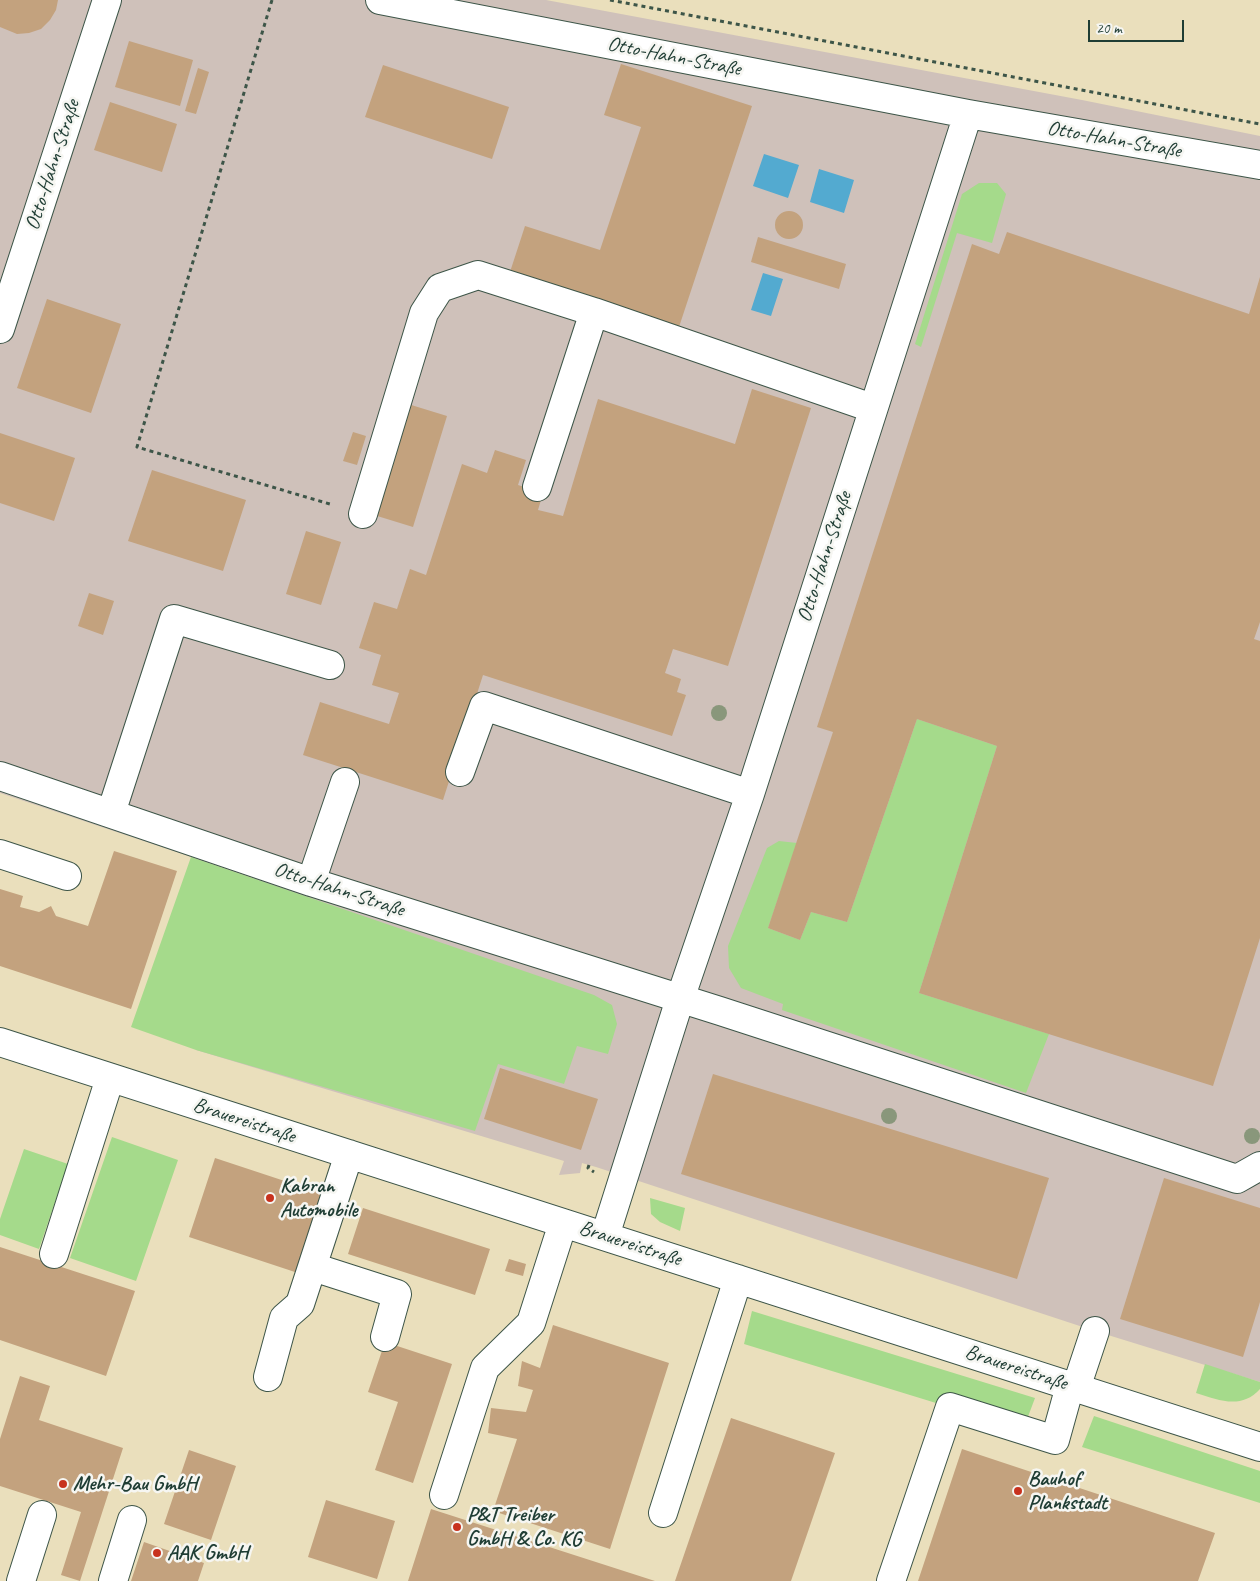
<!DOCTYPE html>
<html>
<head>
<meta charset="utf-8">
<style>
  body { margin:0 }
  #map { position:relative; width:1260px; height:1581px; overflow:hidden; background:#eadfbc; font-family:Caveat,sans-serif }
  canvas { display:block }
  .scale { position:absolute; left:1088px; top:20px; width:96px; height:22px; box-sizing:border-box; border:2px solid #1f3d34; border-top:0; padding-left:6px; font-size:15px; line-height:18px; white-space:nowrap; color:#1f3d34; -webkit-text-stroke:4px #f6f6f2; paint-order:stroke }
</style>
</head>
<body>
<div id="map">
<canvas width="1260" height="1581"></canvas>
<div class="scale">20 m</div>
</div>
<script>
const g = document.querySelector('canvas').getContext('2d');
g.lineJoin = 'round';
function fill(path, color) { g.fillStyle = color; g.fill(path, 'evenodd'); }
function trace(path, color, width, dash) { g.strokeStyle = color; g.lineWidth = width; g.lineCap = dash ? 'butt' : 'round'; g.setLineDash(dash || []); g.stroke(path); }
function drawText(font, color, halo, rows, align = 'center') {
  g.font = font + ' Caveat,sans-serif'; g.lineWidth = 5; g.setLineDash([]); g.textBaseline = 'middle'; g.strokeStyle = halo; g.fillStyle = color; for (const [text, x, y, turn = 0] of rows) {
    g.save(); g.translate(x, y); g.rotate((+turn || 0) * Math.PI / 180); g.textAlign = isNaN(turn) ? turn : align; if (halo) g.strokeText(text, 0, 0); g.fillText(text, 0, 0); g.restore();
  }
}
const industrial = new Path2D(`
  M 0,0 L 546,0 L 1082,100 L 1260,136 L 1260,1382 L 1095,1331 L 596,1167 L 582,1163 L 580,1173 L 559,1175 L 564,1161 L 196,1050 L 254,878 L 0,793 Z`);
const green = new Path2D(`
  M 979,183 L 997,183 L 1006,194 L 992,243 L 957,233 L 921,347 L 915,344 L 962,194 Z
  M 917,719 L 997,746 L 919,993 L 1049,1034 L 1026,1093 L 782,1010 L 783,1004 L 741,988 L 729,968 L 728,946 L 767,848 L 779,841 L 797,843 L 768,928 L 800,940 L 811,912 L 847,922 Z
  M 191,857 L 594,995 L 612,1005 L 617,1024 L 608,1054 L 577,1046 L 564,1084 L 498,1064 L 475,1131 L 196,1050 L 131,1027 Z
  M 112,1137 L 178,1160 L 136,1281 L 70,1258 Z
  M 24,1149 L 68,1164 L 39,1249 L 0,1235 L 0,1219 Z
  M 650,1198 L 685,1208 L 680,1231 L 660,1222 L 651,1214 Z
  M 752,1311 L 1035,1398 L 1026,1422 L 953,1399 L 936,1403 L 744,1344 Z
  M 1205,1364 L 1260,1382 L 1260,1389 C 1241,1410 1219,1400 1196,1393 Z
  M 1094,1416 L 1260,1471 L 1260,1503 L 1082,1447 Z`);
const water = new Path2D(`
  M 764,154 L 799,165 L 788,198 L 753,186 Z
  M 819,169 L 854,180 L 844,213 L 810,202 Z
  M 763,273 L 783,279 L 771,316 L 751,310 Z`);
const building = new Path2D(`
  M 0,0 L 58,0 L 56,10 L 50,20 L 41,29 L 29,33 L 17,34 L 0,27 Z
  M 129,41 L 193,60 L 180,106 L 115,87 Z
  M 621,64 L 752,106 L 679,327 L 510,272 L 525,226 L 600,250 L 641,127 L 604,115 Z
  M 383,65 L 509,107 L 492,159 L 365,117 Z
  M 198,68 L 209,72 L 196,114 L 185,111 Z
  M 110,102 L 177,124 L 162,172 L 94,150 Z
  M775 225a14 14 0 1 1 28 0a14 14 0 1 1-28 0Z
  M 1007,232 L 1249,314 L 1260,277 L 1260,622 L 1254,639 L 1260,641 L 1260,938 L 1213,1086 L 919,993 L 997,746 L 917,719 L 847,922 L 811,912 L 800,940 L 768,928 L 833,732 L 817,727 L 972,244 L 999,254 Z
  M 758,237 L 846,264 L 839,289 L 751,262 Z
  M 47,299 L 121,324 L 91,413 L 17,388 Z
  M 752,389 L 811,408 L 728,666 L 673,649 L 665,673 L 681,679 L 677,692 L 686,695 L 672,736 L 483,675 L 443,800 L 303,755 L 320,702 L 389,724 L 399,693 L 372,685 L 381,655 L 359,648 L 374,602 L 397,609 L 410,569 L 426,575 L 462,464 L 487,473 L 495,450 L 526,460 L 518,485 L 543,493 L 538,510 L 563,516 L 598,399 L 735,444 Z
  M 408,404 L 447,416 L 413,527 L 374,515 Z
  M 353,432 L 366,436 L 357,465 L 343,461 Z
  M 0,433 L 75,458 L 54,521 L 0,503 Z
  M 152,470 L 246,500 L 223,571 L 128,541 Z
  M 306,531 L 341,542 L 321,605 L 286,594 Z
  M 89,593 L 114,601 L 103,635 L 78,626 Z
  M 114,851 L 177,871 L 131,1009 L 0,966 L 0,889 L 23,896 L 20,907 L 39,912 L 51,906 L 56,916 L 88,926 Z
  M 500,1068 L 598,1099 L 581,1150 L 484,1119 Z
  M 713,1074 L 1049,1178 L 1017,1279 L 681,1174 Z
  M 215,1158 L 330,1196 L 304,1275 L 189,1237 Z
  M 1164,1178 L 1260,1208 L 1260,1302 L 1243,1357 L 1120,1319 Z
  M 363,1208 L 490,1249 L 475,1295 L 348,1254 Z
  M 0,1247 L 135,1291 L 106,1376 L 0,1340 Z
  M 509,1259 L 526,1264 L 523,1276 L 505,1271 Z
  M 553,1325 L 669,1363 L 610,1549 L 493,1511 L 517,1439 L 488,1433 L 491,1408 L 526,1412 L 533,1390 L 518,1386 L 522,1361 L 540,1368 Z
  M 385,1342 L 452,1364 L 413,1483 L 375,1470 L 398,1402 L 368,1392 Z
  M 20,1376 L 50,1386 L 39,1420 L 123,1448 L 80,1581 L 61,1575 L 81,1512 L 0,1486 L 0,1439 Z
  M 731,1418 L 835,1453 L 791,1581 L 675,1581 Z
  M 962,1449 L 1215,1533 L 1198,1581 L 918,1581 Z
  M 189,1450 L 236,1466 L 211,1540 L 164,1524 Z
  M 326,1500 L 395,1521 L 377,1579 L 308,1557 Z
  M 431,1509 L 655,1581 L 408,1581 Z
  M 144,1542 L 204,1563 L 198,1581 L 131,1581 Z`);
const path = new Path2D(`
  M 272,0 L 137,447 L 333,505
  M 610,0 L 1260,124
  M 589,1165 L 588,1168 L 594,1172`);
const minor = new Path2D(`
  M 380,0 L 968,114 L 1260,165
  M 594,312 L 872,408
  M 0,329 L 107,0
  M 363,514 L 424,313 L 440,288 L 478,275 L 594,312 L 537,487
  M 460,772 L 484,706 L 750,794
  M 0,776 L 311,882 L 720,1011 L 1237,1179 L 1260,1166
  M 111,813 L 174,619 L 330,665
  M 0,854 L 67,876
  M 311,882 L 345,782
  M 0,1042 L 1260,1447
  M 605,1236 L 680,999 L 750,794 L 968,114
  M 54,1254 L 110,1078
  M 313,1267 L 397,1294 L 385,1337
  M 268,1377 L 284,1318 L 300,1304 L 349,1154
  M 1076,1388 L 1095,1331
  M 444,1495 L 485,1368 L 531,1323 L 563,1223
  M 663,1513 L 738,1279
  M 21,1581 L 42,1515
  M 113,1581 L 132,1520
  M 891,1581 L 950,1407 L 1055,1440 L 1070,1386`);
const trees = [
  [719,713],
  [889,1116],
  [1252,1136]
];
const markers = [
  [270,1198,5,"#c8321e"],
  [63,1484,5,"#c8321e"],
  [1018,1491,5,"#c8321e"],
  [457,1527,5,"#c8321e"],
  [157,1553,5,"#c8321e"]
];
const streetNames = [
  ["Otto-Hahn-Straße",674,57,11],
  ["Otto-Hahn-Straße",1114,140,10],
  ["Otto-Hahn-Straße",53,165,-72],
  ["Otto-Hahn-Straße",825,557,-72],
  ["Otto-Hahn-Straße",339,890,18],
  ["Brauereistraße",244,1121,18],
  ["Brauereistraße",630,1244,18],
  ["Brauereistraße",1016,1368,18]
];
const poiNames = [
  ["Kabran",280,1186],
  ["Automobile",280,1210],
  ["Bauhof",1028,1479],
  ["Plankstadt",1028,1503],
  ["Mehr-Bau GmbH",73,1484],
  ["P&T Treiber",467,1515],
  ["GmbH & Co. KG",467,1539],
  ["AAK GmbH",167,1553]
];
fill(industrial, '#cfc1ba');
fill(green, '#a5da8b');
fill(water, '#53aad0');
fill(building, '#c3a27e');
trace(minor, '#3d5548', 30);
trace(path, '#3d5548', 3, [4, 4]);
trace(minor, '#fff', 28);
g.fillStyle = '#89977b';
for (const [x, y] of trees) { g.beginPath(); g.arc(x, y, 8, 0, 2 * Math.PI); g.fill(); }
for (const [x, y, r, color] of markers) { const dot = new Path2D(); dot.arc(x, y, r, 0, 2 * Math.PI); g.fillStyle = color; g.fill(dot); trace(dot, '#f6f6f2', 2); }
drawText('21px', '#1f3d34', '#f6f6f2', streetNames);
drawText('bold 21px', '#1f3d34', '#f6f6f2', poiNames, 'left');
</script>
</body>
</html>
